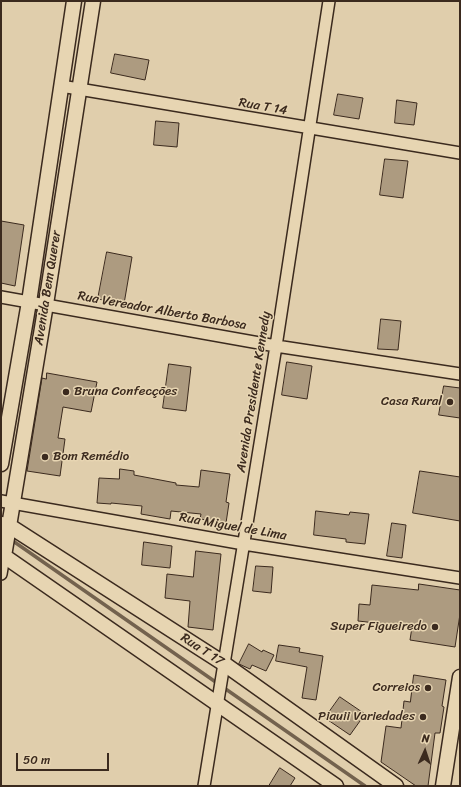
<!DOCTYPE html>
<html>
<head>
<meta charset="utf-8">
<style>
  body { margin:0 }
  #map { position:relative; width:461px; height:787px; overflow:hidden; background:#e0ceac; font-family:Sriracha,sans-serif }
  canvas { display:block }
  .frame { position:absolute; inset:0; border:2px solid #3b2a1e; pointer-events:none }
  .north { position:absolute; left:405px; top:731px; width:40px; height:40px; -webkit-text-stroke:3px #e7d5b2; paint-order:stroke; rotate:3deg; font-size:11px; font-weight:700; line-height:16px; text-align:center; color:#3b2a1e }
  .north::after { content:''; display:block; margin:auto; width:14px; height:18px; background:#3b2a1e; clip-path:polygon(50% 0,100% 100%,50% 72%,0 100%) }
  .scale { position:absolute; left:16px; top:753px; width:93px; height:18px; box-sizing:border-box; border:2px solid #3b2a1e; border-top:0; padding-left:5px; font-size:12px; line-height:14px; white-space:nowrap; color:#3b2a1e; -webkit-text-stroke:3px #e7d5b2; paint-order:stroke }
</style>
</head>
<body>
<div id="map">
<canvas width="461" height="787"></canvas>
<div class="frame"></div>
<div class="north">N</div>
<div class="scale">50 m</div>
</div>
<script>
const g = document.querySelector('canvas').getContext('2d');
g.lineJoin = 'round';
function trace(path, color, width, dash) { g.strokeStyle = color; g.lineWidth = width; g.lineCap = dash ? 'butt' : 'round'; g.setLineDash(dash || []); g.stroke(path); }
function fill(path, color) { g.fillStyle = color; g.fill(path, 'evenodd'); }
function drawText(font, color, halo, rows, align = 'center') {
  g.font = font + ' Sriracha,sans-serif'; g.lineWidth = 3; g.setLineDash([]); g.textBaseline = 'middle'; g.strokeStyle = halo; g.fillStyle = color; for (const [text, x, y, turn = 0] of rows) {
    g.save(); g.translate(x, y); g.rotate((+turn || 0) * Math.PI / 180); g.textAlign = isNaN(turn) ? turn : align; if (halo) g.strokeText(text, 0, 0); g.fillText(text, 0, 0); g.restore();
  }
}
const stream = new Path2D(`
  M 13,541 L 365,786`);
const building = new Path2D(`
  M 115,54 L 149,60 L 145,80 L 111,73 Z
  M 338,94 L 363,98 L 359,119 L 334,115 Z
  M 397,100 L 417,103 L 414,125 L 395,123 Z
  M 156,121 L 179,123 L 177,147 L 154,145 Z
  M 385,159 L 408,161 L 403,198 L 380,195 Z
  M 1,221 L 24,225 L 15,286 L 1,283 Z
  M 107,252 L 132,257 L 124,304 L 98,299 Z
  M 381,319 L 401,321 L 398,350 L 378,349 Z
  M 287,362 L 312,366 L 307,399 L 282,395 Z
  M 169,364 L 191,367 L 186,411 L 163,408 Z
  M 47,373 L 97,382 L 91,412 L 63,407 L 58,438 L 65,439 L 60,476 L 27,471 L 42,378 L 46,379 Z
  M 444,386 L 460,388 L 460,418 L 439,415 Z
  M 120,469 L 134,471 L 134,475 L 176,483 L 176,485 L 199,487 L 201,470 L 230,474 L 226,502 L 229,503 L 226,523 L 200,519 L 201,514 L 171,511 L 170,519 L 141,514 L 142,506 L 111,503 L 111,504 L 97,503 L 99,478 L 119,479 Z
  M 420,471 L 460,477 L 460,521 L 413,513 Z
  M 316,511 L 349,515 L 350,512 L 369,514 L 365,544 L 346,542 L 346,539 L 314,535 Z
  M 392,523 L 406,525 L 402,558 L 387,556 Z
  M 144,542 L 172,546 L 170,568 L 142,565 Z
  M 196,551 L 221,554 L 213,630 L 188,627 L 190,601 L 165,598 L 167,574 L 193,577 Z
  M 256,566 L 273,567 L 271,593 L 253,591 Z
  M 419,584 L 460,590 L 460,614 L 455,647 L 410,640 L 412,627 L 358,621 L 359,604 L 370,605 L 372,585 L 418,590 Z
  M 249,644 L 262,652 L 263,650 L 274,655 L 266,671 L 252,665 L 250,669 L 239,664 Z
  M 279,645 L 300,648 L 299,652 L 323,656 L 316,700 L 302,698 L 307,667 L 276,661 Z
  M 414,675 L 446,680 L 442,706 L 444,707 L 440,733 L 435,733 L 428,786 L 416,786 L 381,762 L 386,726 L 401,728 L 404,701 L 410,702 Z
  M 340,697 L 365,714 L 350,735 L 325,718 Z
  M 280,768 L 295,778 L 290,786 L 269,786 Z`);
const minor = new Path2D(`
  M 61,86 L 460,153
  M 1,297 L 276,346 L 460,374
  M 1,501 L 244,544 L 460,578
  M 1,574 L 4,556
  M 204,786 L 276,346 L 329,1`);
const tertiary = new Path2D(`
  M 1,464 L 29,302 L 74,1
  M 1,524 L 8,525 L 223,663 L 396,786
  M 1,555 L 4,556 L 336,786
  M 4,556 L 46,304 L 93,1
  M 443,786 L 460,677`);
const markers = [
  [66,392,4,"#3b2a1e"],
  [450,402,4,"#3b2a1e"],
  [45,457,4,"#3b2a1e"],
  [435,627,4,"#3b2a1e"],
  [428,688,4,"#3b2a1e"],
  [423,717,4,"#3b2a1e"]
];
const streetNames = [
  ["Rua T 14",263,107,10],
  ["Avenida Bem Querer",48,288,-81],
  ["Rua Vereador Alberto Barbosa",162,311,10],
  ["Avenida Presidente Kennedy",254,392,-81],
  ["Rua Miguel de Lima",233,527,10],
  ["Rua T 17",202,650,33]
];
const poiNames = [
  ["Bruna Confecções",74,392,"left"],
  ["Casa Rural",442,402],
  ["Bom Remédio",53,457,"left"],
  ["Super Figueiredo",427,627],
  ["Correios",420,688],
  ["Piauii Variedades",415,717]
];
trace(stream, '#73624e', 3.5);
fill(building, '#ad9b80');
trace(building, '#3b2a1e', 1);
trace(minor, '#3b2a1e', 14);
trace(tertiary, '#3b2a1e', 17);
trace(minor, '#e7d5b2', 11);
trace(tertiary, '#e7d5b2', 14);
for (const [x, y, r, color] of markers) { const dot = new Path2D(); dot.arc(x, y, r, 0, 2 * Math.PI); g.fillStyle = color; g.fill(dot); trace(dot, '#e7d5b2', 1.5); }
drawText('13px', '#3b2a1e', '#e7d5b2', streetNames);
drawText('13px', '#3b2a1e', '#e7d5b2', poiNames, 'right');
</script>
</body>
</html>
